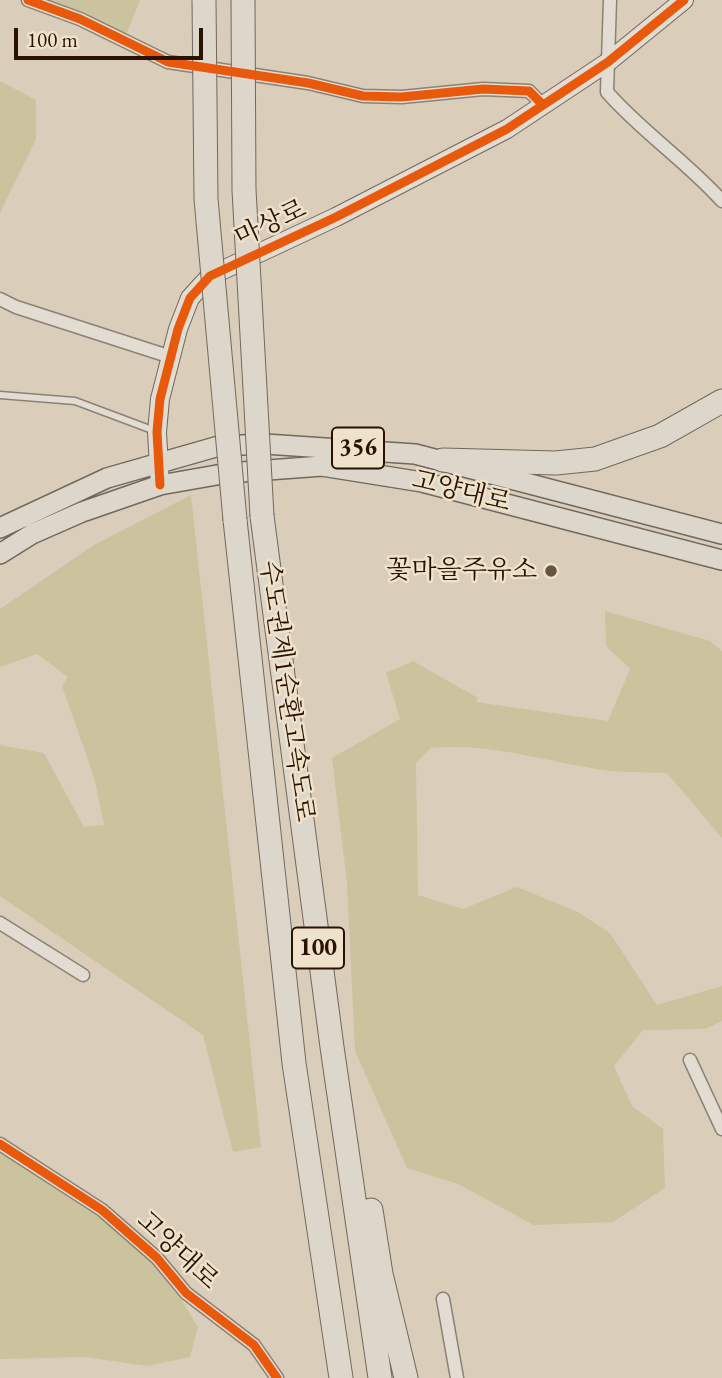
<!DOCTYPE html>
<html>
<head>
<meta charset="utf-8">
<style>
  body { margin:0 }
  #map { position:relative; width:722px; height:1378px; overflow:hidden; background:#dacebb; font-family:"EB Garamond",serif }
  canvas { display:block }
  .scale { position:absolute; left:14px; top:28px; width:189px; height:32px; box-sizing:border-box; border:4px solid #2a1100; border-top:0; padding-left:9px; font-size:21px; line-height:24px; white-space:nowrap; color:#2a1100; -webkit-text-stroke:5px #efe2ca; paint-order:stroke }
</style>
</head>
<body>
<div id="map">
<canvas width="722" height="1378"></canvas>
<div class="scale">100 m</div>
</div>
<script>
const g = document.querySelector('canvas').getContext('2d');
g.lineJoin = 'round';
function fill(path, color) { g.fillStyle = color; g.fill(path, 'evenodd'); }
function trace(path, color, width, dash) { g.strokeStyle = color; g.lineWidth = width; g.lineCap = dash ? 'butt' : 'round'; g.setLineDash(dash || []); g.stroke(path); }
function drawText(font, color, halo, rows, align = 'center') {
  g.font = font + ' "EB Garamond","Noto Serif KR",serif'; g.lineWidth = 5; g.setLineDash([]); g.textBaseline = 'middle'; g.strokeStyle = halo; g.fillStyle = color; for (const [text, x, y, turn = 0] of rows) {
    g.save(); g.translate(x, y); g.rotate((+turn || 0) * Math.PI / 180); g.textAlign = isNaN(turn) ? turn : align; if (halo) g.strokeText(text, 0, 0); g.fillText(text, 0, 0); g.restore();
  }
}
const green = new Path2D(`
  M 40,0 L 140,0 L 126,35 Z
  M 0,81 L 36,100 L 36,139 L 0,213 Z
  M 191,495 L 261,1147 L 233,1152 L 203,1035 L 0,896 L 0,745 L 44,753 L 84,827 L 104,825 L 94,777 L 62,686 L 68,677 L 37,654 L 0,667 L 0,609 L 94,545 Z
  M 605,611 L 710,641 L 722,651 L 722,838 L 667,773 C 644,772 619,773 596,769 C 541,760 487,743 431,748 L 416,763 L 418,895 L 463,909 L 517,887 L 578,912 L 610,933 L 657,1005 L 722,986 L 722,1021 L 705,1029 L 643,1030 L 614,1066 L 632,1106 L 663,1129 L 665,1188 L 613,1222 L 534,1225 L 458,1184 L 407,1168 L 355,1051 L 347,883 L 332,758 L 400,719 L 386,673 L 413,661 L 478,698 L 476,702 L 608,721 L 630,669 L 606,646 Z
  M 0,1152 L 136,1242 L 181,1299 L 198,1327 L 190,1357 L 147,1366 L 85,1357 L 0,1359 Z`);
const lane = new Path2D(`
  M 0,395 L 75,401 L 155,431`);
const street = new Path2D(`
  M 28,0 L 80,19 L 168,62 L 308,83 L 363,96 L 402,97 L 483,89 L 529,91 L 543,105
  M 610,0 L 607,92 C 642,132 686,161 722,201
  M 0,299 L 16,307 L 171,357
  M 0,923 L 83,975
  M 690,1060 L 722,1129
  M 0,1144 L 102,1210 L 157,1258 L 186,1293 L 254,1345 L 277,1378
  M 443,1299 L 457,1378`);
const secondary = new Path2D(`
  M 160,485 L 157,432 L 160,399 L 178,329 L 190,298 L 210,276 L 336,217 L 507,129 L 608,62 L 684,0`);
const primary = new Path2D(`
  M 0,528 L 107,478 L 219,446 L 265,444 L 415,454 L 722,534
  M 0,554 L 32,534 L 82,512 L 160,485 L 228,473 L 322,466 L 422,482 L 722,560`);
const highway = new Path2D(`
  M 443,460 L 556,463 L 595,459 L 660,436 L 722,401
  M 262,516 L 332,1047 L 380,1378
  M 235,520 L 294,1063 L 341,1378
  M 371,1210 L 381,1274 L 406,1378`);
const highwayBridge = new Path2D(`
  M 204,0 L 206,199 L 235,520
  M 243,0 L 244,190 L 262,516`);
const cycleway = new Path2D(`
  M 28,0 L 80,19 L 168,62 L 308,83 L 363,96 L 402,97 L 483,89 L 529,91 L 543,105
  M 160,485 L 157,432 L 160,399 L 178,329 L 190,298 L 210,276 L 336,217 L 507,129 L 608,62 L 684,0
  M 0,1144 L 102,1210 L 157,1258 L 186,1293 L 254,1345 L 277,1378`);
const markers = [
  [551,571,7,"#685341"]
];
const shields = [
  [358,448,52],
  [318,948,52]
];
const shieldNames = [
  ["356",358,448],
  ["100",318,948]
];
const streetNames = [
  ["마상로",271,224,-25],
  ["고양대로",461,492,14],
  ["수도권제1순환고속도로",286,691,82],
  ["고양대로",177,1251,43]
];
const poiNames = [
  ["꽃마을주유소",537,571]
];
fill(green, '#cac39e');
trace(lane, '#8b8175', 9);
trace(street, '#8b8175', 15);
trace(secondary, '#72685c', 20);
trace(primary, '#72685c', 22);
trace(highway, '#72685c', 25);
trace(lane, '#e2dcd2', 6);
trace(street, '#e2dcd2', 12);
trace(secondary, '#e2dcd2', 18);
trace(primary, '#ddd6cb', 19);
trace(highway, '#ddd6cb', 23);
trace(highwayBridge, '#72685c', 25, []);
trace(highwayBridge, '#ddd6cb', 23);
trace(cycleway, '#e8590c', 9);
for (const [x, y, r, color] of markers) { const dot = new Path2D(); dot.arc(x, y, r, 0, 2 * Math.PI); g.fillStyle = color; g.fill(dot); trace(dot, '#efe2ca', 2.5); }
for (const [x, y, w] of shields) { const box = new Path2D(); box.roundRect(x - w / 2, y - 20.5, w, 41, 5); g.fillStyle = '#efe2ca'; g.fill(box); trace(box, '#2a1100', 2); }
drawText('bold 24px', '#2a1100', null, shieldNames);
drawText('26px', '#2a1100', '#efe2ca', streetNames);
drawText('26px', '#2a1100', '#efe2ca', poiNames, 'right');
</script>
</body>
</html>
